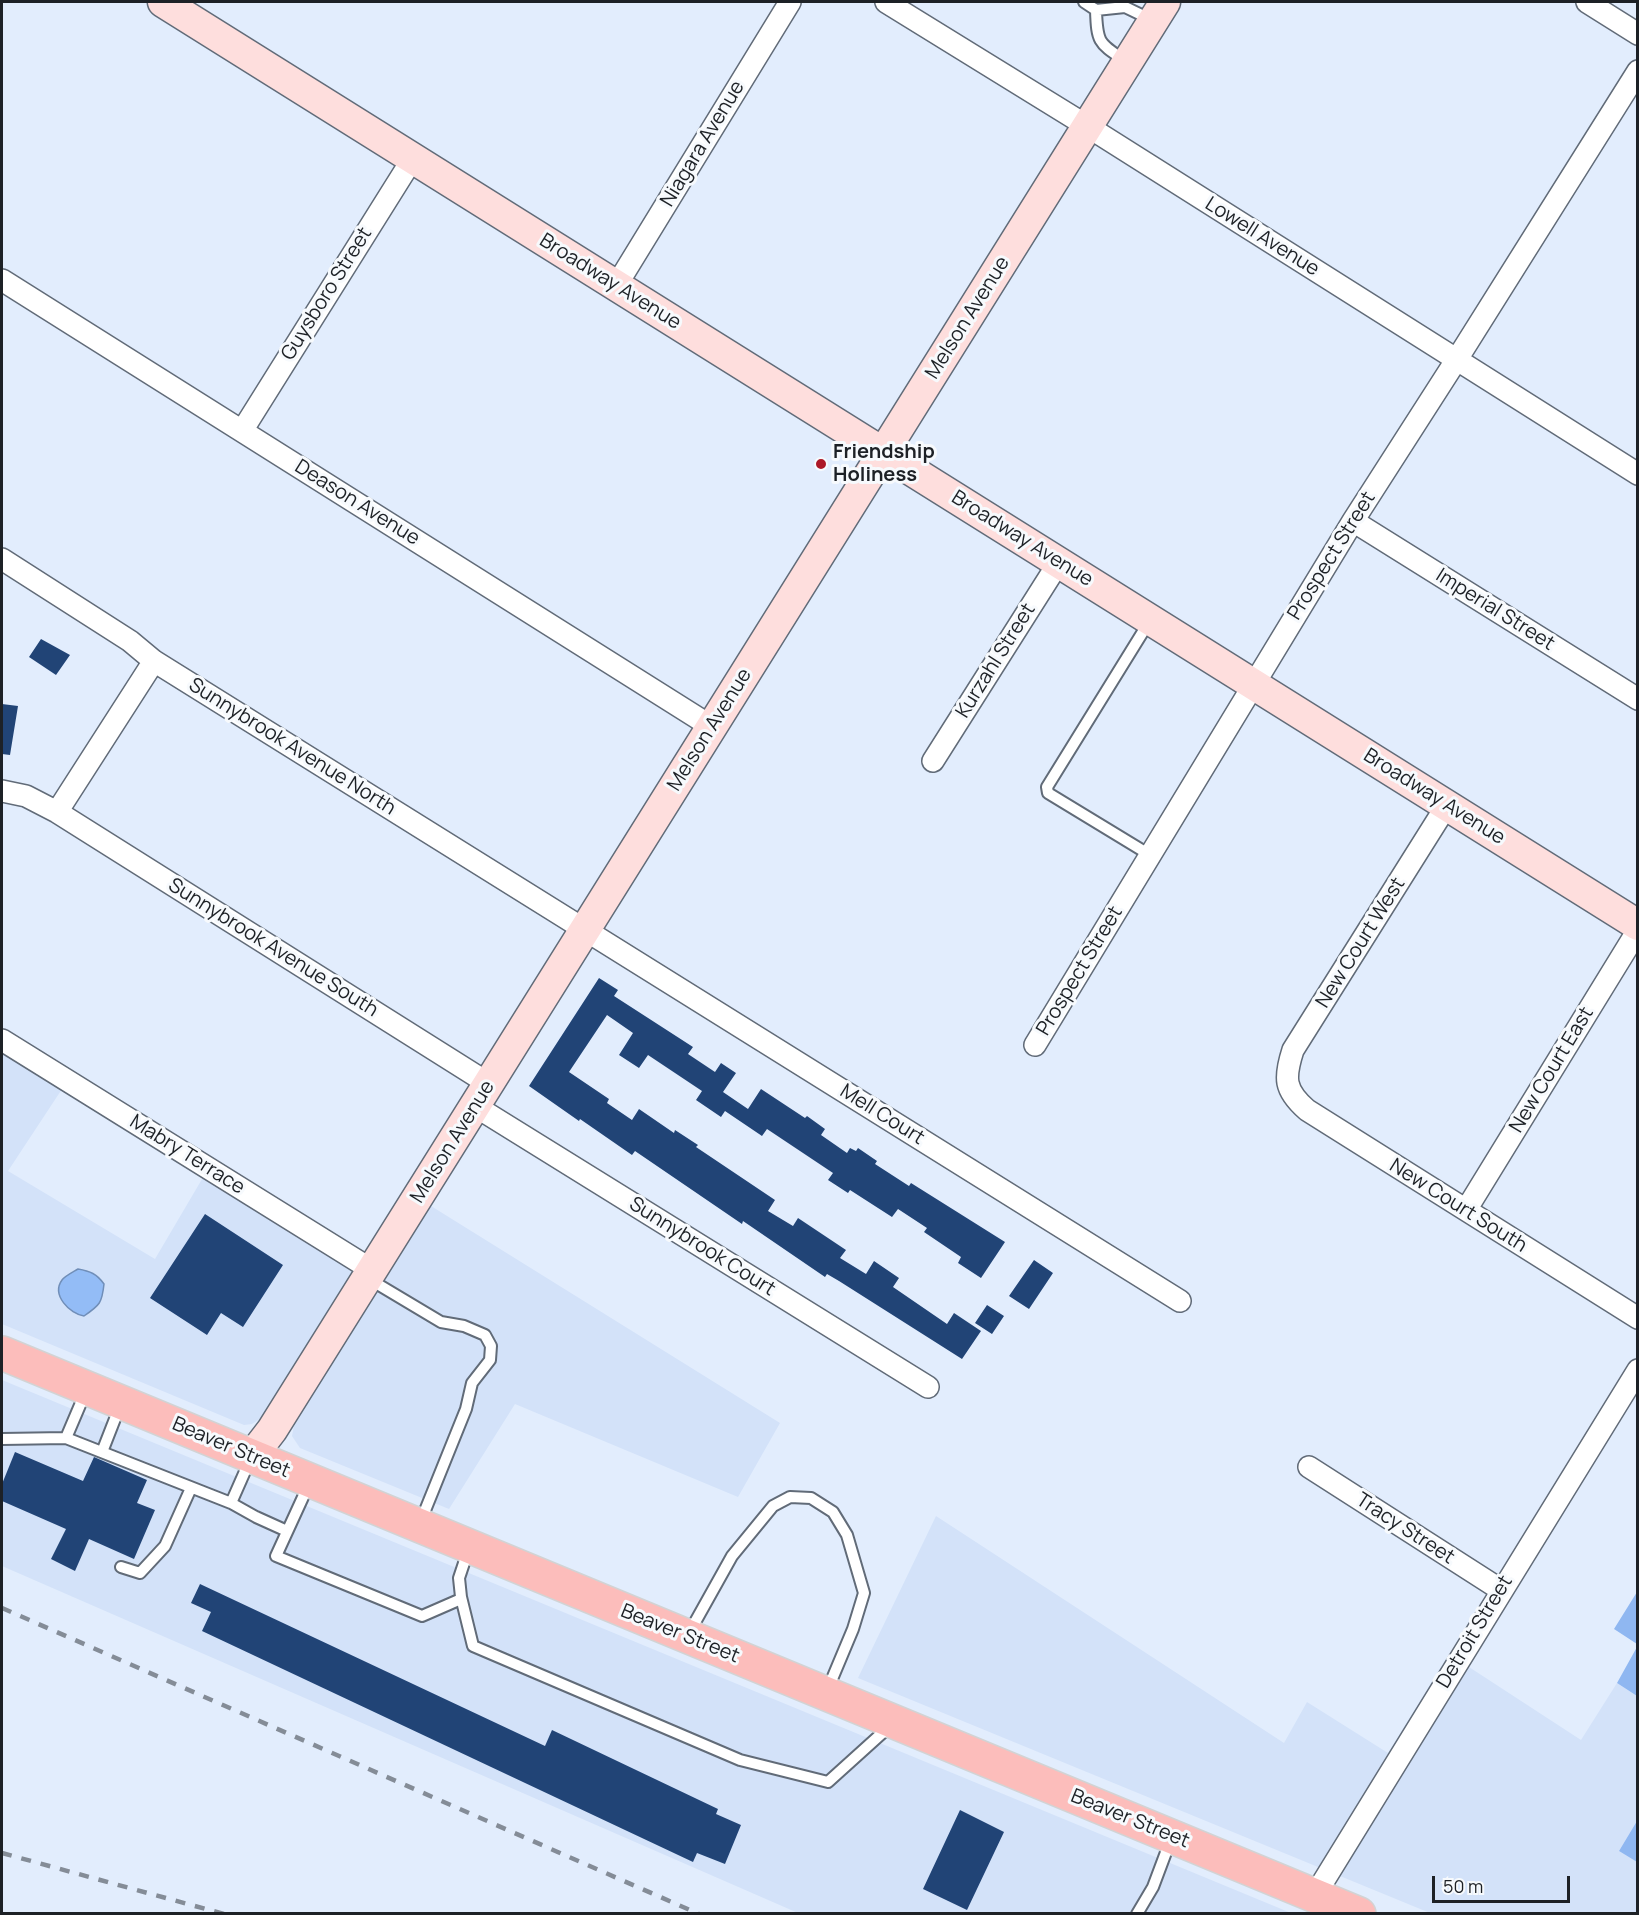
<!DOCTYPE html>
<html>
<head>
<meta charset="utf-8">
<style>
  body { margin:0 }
  #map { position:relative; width:1639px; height:1915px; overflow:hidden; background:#e2edfd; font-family:Manrope,sans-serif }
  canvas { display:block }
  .frame { position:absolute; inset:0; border:3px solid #1d2126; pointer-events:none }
  .scale { position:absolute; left:1432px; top:1876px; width:138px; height:27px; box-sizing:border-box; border:3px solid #1d2126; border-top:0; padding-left:8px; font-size:18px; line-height:21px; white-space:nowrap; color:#1d2126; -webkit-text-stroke:4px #f7fafd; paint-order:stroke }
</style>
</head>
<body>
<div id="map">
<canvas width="1639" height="1915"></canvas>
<div class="frame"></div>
<div class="scale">50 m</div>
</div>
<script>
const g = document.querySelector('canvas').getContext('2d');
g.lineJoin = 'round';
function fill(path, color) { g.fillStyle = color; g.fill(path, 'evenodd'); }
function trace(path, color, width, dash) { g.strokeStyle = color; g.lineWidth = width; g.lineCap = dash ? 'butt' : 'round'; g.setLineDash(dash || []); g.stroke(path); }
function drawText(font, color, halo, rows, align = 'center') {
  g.font = font + ' Manrope,sans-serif'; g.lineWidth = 6; g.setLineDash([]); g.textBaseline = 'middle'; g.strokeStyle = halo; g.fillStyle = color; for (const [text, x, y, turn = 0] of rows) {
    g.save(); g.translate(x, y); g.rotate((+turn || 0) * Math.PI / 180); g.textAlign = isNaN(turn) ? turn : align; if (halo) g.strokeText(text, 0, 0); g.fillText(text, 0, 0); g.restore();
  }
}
const built = new Path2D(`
  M 2,1048 L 64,1086 L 8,1171 L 155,1259 L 205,1174 L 354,1269 L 261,1418 L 252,1424 L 244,1425 L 2,1324 Z
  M 431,1206 L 780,1423 L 738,1497 L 515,1404 L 449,1509 L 300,1448 L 292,1436 L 294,1426 Z
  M 2,1380 L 1291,1913 L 798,1913 L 2,1566 Z
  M 936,1516 L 1284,1743 L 1307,1702 L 1388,1753 L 1449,1654 L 1581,1740 L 1617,1683 L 1637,1696 L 1637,1821 L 1619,1851 L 1637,1862 L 1637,1913 L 1430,1913 L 858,1678 Z`);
const forest = new Path2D(`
  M 1637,1592 L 1637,1644 L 1614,1629 Z
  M 1637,1647 L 1637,1696 L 1617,1683 Z
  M 1637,1821 L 1638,1862 L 1637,1862 L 1619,1851 Z`);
const water = new Path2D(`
  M 78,1269 C 90,1271 97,1274 104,1284 C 102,1303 100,1305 84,1316 C 70,1314 51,1295 62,1280 C 65,1276 73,1272 78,1269 Z`);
const building = new Path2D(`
  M 41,639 L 70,655 L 56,675 L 29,657 Z
  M 2,704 L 18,706 L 10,755 L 2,754 Z
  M 599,978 L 618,990 L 614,996 L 693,1047 L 688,1054 L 715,1072 L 721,1063 L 736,1073 L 723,1092 L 748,1109 L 761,1089 L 805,1118 L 807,1116 L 825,1129 L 821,1135 L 847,1153 L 850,1148 L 856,1151 L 858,1148 L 877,1161 L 875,1164 L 909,1186 L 911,1183 L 1005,1242 L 981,1278 L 958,1263 L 961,1257 L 924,1232 L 927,1228 L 898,1209 L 892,1217 L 850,1190 L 848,1193 L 828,1180 L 833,1173 L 767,1129 L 762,1136 L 725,1111 L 721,1117 L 696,1100 L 702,1091 L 648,1055 L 639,1068 L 619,1055 L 633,1033 L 607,1015 L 569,1072 L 609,1099 L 607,1103 L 632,1120 L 639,1109 L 674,1133 L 675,1130 L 698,1145 L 696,1147 L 775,1200 L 768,1211 L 793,1226 L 798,1218 L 846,1250 L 840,1258 L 866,1274 L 874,1261 L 899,1278 L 893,1287 L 947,1324 L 954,1313 L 981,1331 L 962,1359 L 839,1281 L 827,1274 L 825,1277 L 743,1221 L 742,1224 L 635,1151 L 632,1155 L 580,1119 L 579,1121 L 529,1086 Z
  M 205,1214 L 283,1265 L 243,1327 L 221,1313 L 207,1335 L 150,1298 Z
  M 1034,1260 L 1053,1273 L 1029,1309 L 1009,1296 Z
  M 987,1305 L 1004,1316 L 992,1334 L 975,1323 Z
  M 15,1452 L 83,1481 L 94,1457 L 147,1480 L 137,1503 L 155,1510 L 134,1559 L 89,1539 L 75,1571 L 51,1559 L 66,1529 L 2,1501 L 2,1484 Z
  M 200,1584 L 545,1746 L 552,1730 L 718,1809 L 716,1814 L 741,1825 L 725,1864 L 697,1853 L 693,1862 L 202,1631 L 211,1612 L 191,1603 Z
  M 960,1810 L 1004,1832 L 967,1910 L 923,1889 Z`);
const lane = new Path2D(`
  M 1084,2 L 1096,10 C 1097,44 1099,43 1127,62
  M 1096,10 L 1125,7 L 1152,20
  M 1149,622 L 1047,787 L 1048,793 L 1150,855
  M 369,1279 L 441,1322 L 464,1326 L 485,1335 L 491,1346 L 490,1360 L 472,1383 L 466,1409 L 420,1523
  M 86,1391 L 66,1438 L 231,1503 L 250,1460
  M 2,1439 L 66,1438
  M 102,1452 L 120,1406
  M 309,1484 L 276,1556 L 422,1616 L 461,1599
  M 231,1503 L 256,1517 L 287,1531
  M 468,1551 L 459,1578 L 461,1597 L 473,1646 L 740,1760 L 828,1782 L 890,1726
  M 121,1567 L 140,1573 L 165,1546 L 191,1488
  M 689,1633 L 732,1556 L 773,1506 L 790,1497 L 811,1498 L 833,1512 L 847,1535 L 864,1593 L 853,1629 L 827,1691
  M 1137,1914 L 1153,1887 L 1171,1839`);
const street = new Path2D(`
  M 886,2 L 1087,126 L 1638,474
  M 1587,2 L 1638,34
  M 2,280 L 712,727
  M 616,286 L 790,2
  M 242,431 L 413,158
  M 1353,521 L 1638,699
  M 2,559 L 130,641 L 154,661 L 1180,1301
  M 933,761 L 1059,562
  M 2,791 L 26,796 L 57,812 L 489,1084
  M 1447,805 L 1293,1050 C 1284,1078 1284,1090 1307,1110 L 1638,1318
  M 57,812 L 154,661
  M 2,1040 L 372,1270
  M 1035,1045 L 1353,521 L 1464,348 L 1638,71
  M 475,1106 L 928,1387
  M 1466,1210 L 1638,930
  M 1309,1467 L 1501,1590
  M 1315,1895 L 1638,1370`);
const secondary = new Path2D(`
  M 163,2 L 1638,925
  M 252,1456 L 272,1430 L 1165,2`);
const primary = new Path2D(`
  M 2,1353 L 1359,1914`);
const rail = new Path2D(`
  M 2,1608 L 699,1914
  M 2,1853 L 224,1914`);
const markers = [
  [821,464,6,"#ac1827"]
];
const streetNames = [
  ["Niagara Avenue",703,144,-59],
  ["Lowell Avenue",1262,237,32],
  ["Broadway Avenue",610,282,32],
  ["Guysboro Street",327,294,-58],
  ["Melson Avenue",968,318,-58],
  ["Deason Avenue",357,503,32],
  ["Broadway Avenue",1022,539,32],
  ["Prospect Street",1332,556,-58],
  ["Imperial Street",1495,610,32],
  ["Kurzahl Street",996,661,-58],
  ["Melson Avenue",710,730,-58],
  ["Sunnybrook Avenue North",292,747,32],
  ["Broadway Avenue",1434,797,32],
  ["New Court West",1361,943,-58],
  ["Sunnybrook Avenue South",273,948,32],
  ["Prospect Street",1080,971,-59],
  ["New Court East",1552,1070,-59],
  ["Mell Court",882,1115,32],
  ["Melson Avenue",453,1142,-58],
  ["Mabry Terrace",187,1155,32],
  ["New Court South",1458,1206,32],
  ["Sunnybrook Court",702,1247,32],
  ["Beaver Street",231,1448,23],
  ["Tracy Street",1405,1529,33],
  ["Detroit Street",1475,1632,-59],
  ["Beaver Street",680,1634,22],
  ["Beaver Street",1130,1819,22]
];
const poiNames = [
  ["Friendship",833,452],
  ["Holiness",833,475]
];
fill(built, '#d3e2f9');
fill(forest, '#8fb7f1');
fill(water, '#93bcf6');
trace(water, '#708eb8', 1.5);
fill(building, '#214476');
trace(lane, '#616b78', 14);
trace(street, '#616b78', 24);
trace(secondary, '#616b78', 33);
trace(primary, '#d2d3d4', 36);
trace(lane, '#fff', 10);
trace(street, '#fff', 21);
trace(secondary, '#fededd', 30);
trace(primary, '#fcbdbb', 33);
trace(rail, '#848c97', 4.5, [10, 10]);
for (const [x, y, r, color] of markers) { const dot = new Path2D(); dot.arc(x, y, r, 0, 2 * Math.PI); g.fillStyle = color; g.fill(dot); trace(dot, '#f7fafd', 2); }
drawText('20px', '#1d2126', '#f7fafd', streetNames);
drawText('bold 20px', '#1d2126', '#f7fafd', poiNames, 'left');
</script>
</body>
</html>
